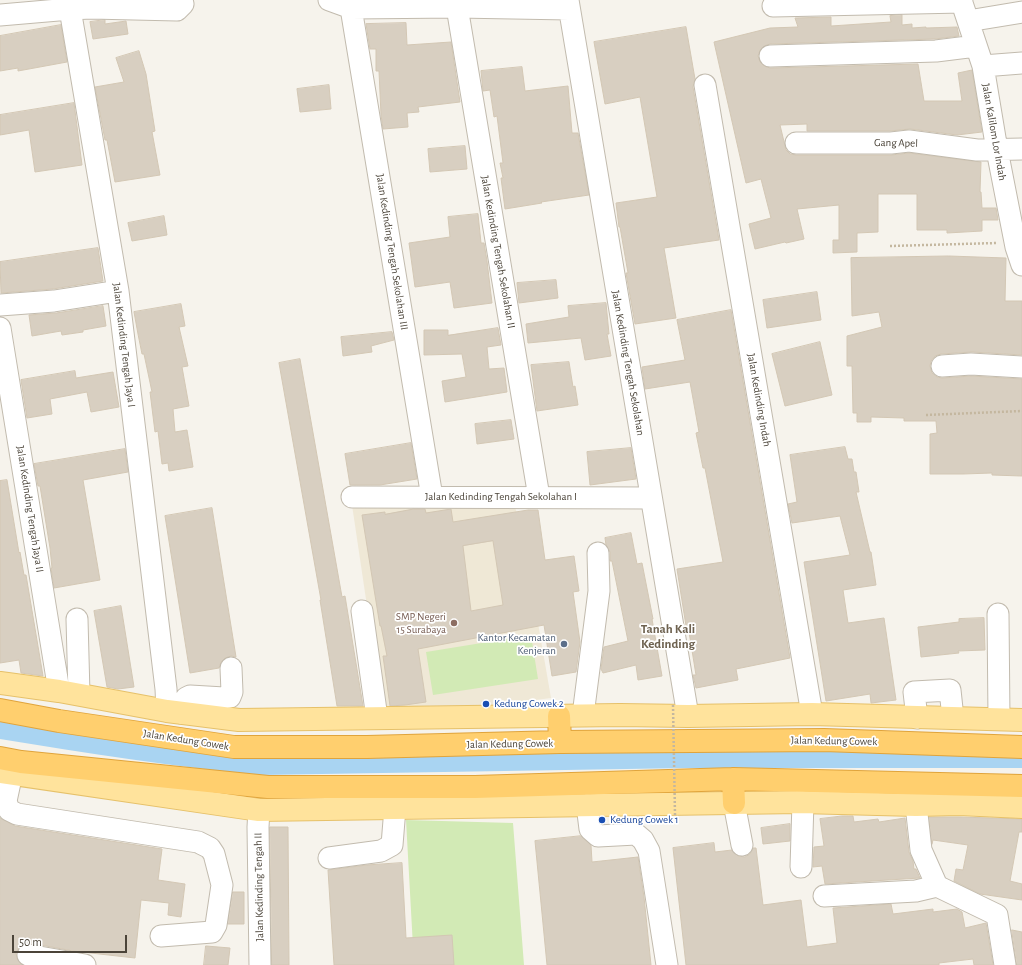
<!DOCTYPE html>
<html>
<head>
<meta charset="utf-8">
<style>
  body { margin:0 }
  #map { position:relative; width:1022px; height:965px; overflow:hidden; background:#f6f3ec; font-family:"Alegreya Sans",sans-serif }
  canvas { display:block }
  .scale { position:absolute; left:12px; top:935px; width:115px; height:18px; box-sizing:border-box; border:2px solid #4b4439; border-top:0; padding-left:5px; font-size:12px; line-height:14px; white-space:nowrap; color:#4b4439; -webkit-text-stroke:3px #fff; paint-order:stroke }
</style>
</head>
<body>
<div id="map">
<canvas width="1022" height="965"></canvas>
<div class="scale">50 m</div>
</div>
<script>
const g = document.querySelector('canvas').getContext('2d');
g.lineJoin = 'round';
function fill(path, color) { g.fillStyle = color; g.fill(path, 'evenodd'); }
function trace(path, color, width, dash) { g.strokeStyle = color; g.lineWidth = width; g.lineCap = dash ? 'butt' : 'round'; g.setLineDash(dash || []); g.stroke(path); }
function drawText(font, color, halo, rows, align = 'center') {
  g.font = font + ' "Alegreya Sans",sans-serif'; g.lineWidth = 3.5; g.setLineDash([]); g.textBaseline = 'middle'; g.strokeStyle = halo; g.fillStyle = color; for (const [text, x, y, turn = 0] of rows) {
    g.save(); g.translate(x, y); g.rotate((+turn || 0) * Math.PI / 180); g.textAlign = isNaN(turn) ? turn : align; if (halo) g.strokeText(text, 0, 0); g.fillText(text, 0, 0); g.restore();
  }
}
const education = new Path2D(`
  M 352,505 L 515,506 L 525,548 L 551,698 L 466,709 L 383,714 Z`);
const green = new Path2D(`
  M 531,635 L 538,679 L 433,695 L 426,652 Z
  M 406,820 L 513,823 L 524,965 L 414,965 Z`);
const water = new Path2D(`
  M 0,721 L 109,735 L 735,750 L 1022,752 L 1022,768 L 687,768 L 261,775 C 174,767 87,753 0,739 Z`);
const building = new Path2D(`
  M 902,15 L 902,25 L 912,24 L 912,28 L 926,27 L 926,28 L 957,27 L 959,36 L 935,39 L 770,44 L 764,46 L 760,50 L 758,56 L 760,62 L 764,66 L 770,68 L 918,64 L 924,101 L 962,101 L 958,73 L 972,70 L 982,132 L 957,135 L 910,129 L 890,131 L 807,131 L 807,124 L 780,125 L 786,150 L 790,154 L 796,155 L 891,155 L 909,153 L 981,162 L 980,192 L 981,192 L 982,208 L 996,208 L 998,220 L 982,220 L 982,231 L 947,233 L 947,230 L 917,230 L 917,194 L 878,194 L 878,232 L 857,233 L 857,252 L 833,253 L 833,240 L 839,240 L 839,205 L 797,209 L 804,239 L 786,243 L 785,242 L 755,249 L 749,224 L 771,218 L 761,179 L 746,183 L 714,42 L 770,28 L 798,27 L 795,18 L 831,17 L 831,26 L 891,22 L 890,16 Z
  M 105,20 L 105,24 L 126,21 L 128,34 L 93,39 L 90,22 Z
  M 406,23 L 407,45 L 451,42 L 460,102 L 418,107 L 419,112 L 407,113 L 408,127 L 383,129 L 381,115 L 379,71 L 376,71 L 376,49 L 370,49 L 366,24 Z
  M 61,25 L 67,62 L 18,71 L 18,68 L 0,71 L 0,36 Z
  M 686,27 L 695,79 L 693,87 L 719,240 L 664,248 L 676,318 L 635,324 L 626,273 L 628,273 L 620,227 L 619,227 L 616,203 L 657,197 L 640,97 L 605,104 L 594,42 Z
  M 139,51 L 146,74 L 155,131 L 152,132 L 160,175 L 115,182 L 107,140 L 105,140 L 95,87 L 124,82 L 116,58 Z
  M 522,67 L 525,91 L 568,86 L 572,133 L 578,133 L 589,195 L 541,202 L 542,203 L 505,209 L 501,178 L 503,178 L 500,163 L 503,163 L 497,116 L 494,117 L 490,90 L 483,91 L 481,71 Z
  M 329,85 L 331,109 L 300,112 L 297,89 Z
  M 74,103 L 82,165 L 35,172 L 29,130 L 0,135 L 0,115 Z
  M 465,146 L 467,169 L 430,172 L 428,149 Z
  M 478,214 L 481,243 L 484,243 L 487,261 L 492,303 L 454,308 L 450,282 L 415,287 L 409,243 L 450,237 L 448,217 Z
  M 164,216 L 167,235 L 132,241 L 128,223 Z
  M 98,248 L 103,281 L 53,289 L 1,293 L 0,262 Z
  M 949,256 L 1006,258 L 1005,301 L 1022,301 L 1022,355 L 972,352 L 941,354 L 935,356 L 931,361 L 930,366 L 932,373 L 937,377 L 942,378 L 971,376 L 1022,379 L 1022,476 L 992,475 L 992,473 L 963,474 L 930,474 L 930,434 L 937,433 L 936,421 L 904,421 L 904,418 L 871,417 L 871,422 L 857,422 L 857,413 L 853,413 L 852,366 L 847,366 L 847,336 L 882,327 L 879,312 L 852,316 L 851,258 Z
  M 556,280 L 558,298 L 519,303 L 517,283 Z
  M 817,292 L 821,320 L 767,328 L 763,300 Z
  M 606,303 L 609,334 L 607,334 L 611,356 L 585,360 L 581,338 L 528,343 L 526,324 L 569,317 L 568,306 Z
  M 181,304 L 185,326 L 179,327 L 188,366 L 182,367 L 189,406 L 173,409 L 175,432 L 187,430 L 193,467 L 169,471 L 168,463 L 162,464 L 158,431 L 155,432 L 150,392 L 152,392 L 144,354 L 142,354 L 138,334 L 134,312 Z
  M 103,306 L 106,326 L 83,330 L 83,332 L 62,335 L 61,331 L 32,336 L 29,315 L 56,313 Z
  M 731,310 L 790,658 L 736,669 L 738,680 L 696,688 L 693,675 L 696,675 L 689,632 L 687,632 L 677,569 L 723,562 L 705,468 L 703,468 L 696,433 L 699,432 L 690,382 L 645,389 L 642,367 L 685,360 L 677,320 Z
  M 498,328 L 501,345 L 487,347 L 489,369 L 504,368 L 507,392 L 445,402 L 442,381 L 466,377 L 462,354 L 424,355 L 424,330 L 448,330 L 448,335 Z
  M 392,332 L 394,340 L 371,346 L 372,352 L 343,356 L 341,337 Z
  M 820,342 L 832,395 L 785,406 L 772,354 Z
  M 300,359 L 342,597 L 345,596 L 363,706 L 337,706 L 320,600 L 321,600 L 279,363 Z
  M 569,362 L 573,387 L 575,386 L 578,405 L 537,411 L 531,365 Z
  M 75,371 L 76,378 L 113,372 L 119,407 L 91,412 L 87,392 L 50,399 L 52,414 L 27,418 L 21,380 Z
  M 511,420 L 514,439 L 477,444 L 475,424 Z
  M 411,443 L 417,479 L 380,485 L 350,485 L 345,454 Z
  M 845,447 L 848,459 L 852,459 L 854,472 L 856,472 L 859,492 L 856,492 L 870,552 L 871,552 L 876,585 L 843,590 L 848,623 L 884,618 L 896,700 L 871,703 L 870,694 L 826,701 L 804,562 L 850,555 L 840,516 L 792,523 L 788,504 L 797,502 L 790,455 Z
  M 631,448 L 636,479 L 590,485 L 587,452 Z
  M 125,449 L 128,472 L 83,480 L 100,580 L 54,588 L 51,568 L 52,568 L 50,548 L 40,486 L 38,486 L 34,464 Z
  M 7,480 L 19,553 L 20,552 L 24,575 L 26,575 L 43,676 L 21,673 L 19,660 L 0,663 L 0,481 Z
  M 212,508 L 236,657 L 231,656 L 225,658 L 221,662 L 219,668 L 190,673 L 165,516 Z
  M 414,509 L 425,509 L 426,513 L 451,509 L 453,522 L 528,510 L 538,510 L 545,560 L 574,556 L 579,591 L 573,592 L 580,642 L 576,672 L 552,676 L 544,625 L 418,649 L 426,702 L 405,705 L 390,706 L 383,656 L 387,656 L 381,626 L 380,626 L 362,515 L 385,512 L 385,514 ZM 493,541 L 503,605 L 471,611 L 463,546 Z
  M 631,533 L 637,564 L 642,563 L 653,619 L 652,619 L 662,676 L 638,680 L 636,665 L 603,673 L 601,669 L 604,647 L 628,641 L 612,561 L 610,561 L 610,552 L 606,545 L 605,538 Z
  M 121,606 L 134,687 L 118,689 L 107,687 L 94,611 Z
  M 984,618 L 985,650 L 958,651 L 959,653 L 921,657 L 918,627 L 959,622 L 959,619 Z
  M 842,816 L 853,816 L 854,822 L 878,819 L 879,822 L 905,818 L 909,852 L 913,861 L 914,869 L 916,869 L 920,878 L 825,884 L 822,866 L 813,867 L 814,847 L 824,846 L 820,819 Z
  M 929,817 L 959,817 L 1022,819 L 1022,832 L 1019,832 L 1010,881 L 1022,884 L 1022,900 L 980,894 L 954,881 L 956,869 L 963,870 L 968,845 L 933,840 L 932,844 Z
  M 0,818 L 15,826 L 162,849 L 158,880 L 185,884 L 181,917 L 168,915 L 169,903 L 141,900 L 135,958 L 73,951 L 30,943 L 24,944 L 19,947 L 16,953 L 17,959 L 22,965 L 0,965 Z
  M 790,824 L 790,841 L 763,844 L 761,828 Z
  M 270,827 L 288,827 L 289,965 L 272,965 Z
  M 581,836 L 591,845 L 592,862 L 638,857 L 644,897 L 651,965 L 547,965 L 535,841 Z
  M 714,843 L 715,852 L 732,850 L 738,856 L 745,857 L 750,854 L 753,848 L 756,848 L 763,905 L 801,900 L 807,947 L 837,943 L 833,908 L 891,904 L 893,914 L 933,909 L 933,912 L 957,909 L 962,912 L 965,928 L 986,923 L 993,965 L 974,965 L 973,959 L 939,963 L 939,965 L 686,965 L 673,848 Z
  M 402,863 L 406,938 L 452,935 L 454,965 L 334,965 L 328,870 L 367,865 Z
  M 233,892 L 244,892 L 244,924 L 228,924 Z
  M 1012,930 L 1022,932 L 1022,965 L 1017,965 Z
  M 206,946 L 230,948 L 228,965 L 204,965 Z`);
const path = new Path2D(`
  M 890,246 L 997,243
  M 926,415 L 1022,411`);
const minor = new Path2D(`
  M 329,0 L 351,8 L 457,7 L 569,9
  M 568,0 L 688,716
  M 961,0 L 983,66 L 997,150 L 1016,247 L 1022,265
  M 773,6 L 962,2
  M 457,7 L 539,497
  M 351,8 L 432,497
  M 0,15 L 70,9
  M 968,21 L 1022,12
  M 770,56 L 936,51 L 976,46
  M 983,66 L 1022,63
  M 705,85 L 812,714
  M 796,143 L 891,143 L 909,141 L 977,150 L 1022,149
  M 0,305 L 54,301 L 118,291
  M 0,328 L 59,691
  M 942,366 L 971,364 L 1022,367
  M 352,497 L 650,498
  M 362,611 L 377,718
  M 998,614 L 999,719
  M 77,619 L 79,694
  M 167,711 L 166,689 L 118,291 L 70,9 L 91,8 L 177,10 L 183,4 L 182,0
  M 181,713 L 182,704 L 186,698 L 190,696 L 224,698 L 230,697 L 232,692 L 231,668
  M 583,715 L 599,591 L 598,553
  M 917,718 L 914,692 L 950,690 L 953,718
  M 12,773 L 6,801 L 9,810 L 17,814 L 198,842 L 210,848 L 214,854 L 222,885 L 216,925 L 212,932 L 161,936
  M 734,803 L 742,845
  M 587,805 L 590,829 L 598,836 L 636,834 L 643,840 L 649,851 L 667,965
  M 916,805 L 921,850 L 937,886 L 997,915 L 1005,965
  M 259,810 L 258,827 L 260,965
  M 329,858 L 381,851 L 392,845 L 395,808
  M 801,867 L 803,802
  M 824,896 L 916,891 L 937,886
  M 28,955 L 85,965`);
const major = new Path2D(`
  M 0,683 L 59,691 L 167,711 L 239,720 L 620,715 L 688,716 L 812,714 L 1022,720
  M 0,772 L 259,810 L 800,802 L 916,805 L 959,804 L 1022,807`);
const highway = new Path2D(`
  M 0,710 L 59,721 L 234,747 L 367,747 L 560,742 L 824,740 L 1022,747
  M 559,716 L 560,742
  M 0,758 L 21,762 L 268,787 L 475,787 L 733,779 L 1022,786
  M 733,779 L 734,803`);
const pathBridge = new Path2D(`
  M 673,705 L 675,815`);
const markers = [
  [454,623,4,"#8d6e63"],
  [564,644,4,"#5c6f8a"],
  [486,704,4,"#1a4fb4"],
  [602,820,4,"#1a4fb4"]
];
const streetNames = [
  ["Jalan Kalilom Lor Indah",994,132,80],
  ["Gang Apel",896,143,1],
  ["Jalan Kedinding Tengah Sekolahan III",392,252,81],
  ["Jalan Kedinding Tengah Sekolahan II",498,252,80],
  ["Jalan Kedinding Tengah Jaya I",124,345,83],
  ["Jalan Kedinding Tengah Sekolahan",628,363,80],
  ["Jalan Kedinding Indah",759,400,80],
  ["Jalan Kedinding Tengah Sekolahan I",501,497],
  ["Jalan Kedinding Tengah Jaya II",30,509,81],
  ["Jalan Kedung Cowek",186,740,9],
  ["Jalan Kedung Cowek",834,741,1],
  ["Jalan Kedung Cowek",510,744,-1],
  ["Jalan Kedinding Tengah II",259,887,-91]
];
const educationNames = [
  ["SMP Negeri",446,617],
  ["15 Surabaya",446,630]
];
const serviceNames = [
  ["Kantor Kecamatan",556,638],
  ["Kenjeran",556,651]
];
const transitNames = [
  ["Kedung Cowek 2",494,704],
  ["Kedung Cowek 1",610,820]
];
const quarterNames = [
  ["Tanah Kali",668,629],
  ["Kedinding",668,644]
];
fill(education, '#efe8d6');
fill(green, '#d2eab5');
fill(water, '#a9d4f2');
fill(building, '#d8cfc1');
trace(building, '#d3c7b4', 1);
trace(minor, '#c2bbae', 23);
trace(major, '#e6c16a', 24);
trace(highway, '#e0a43c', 24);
trace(path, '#c4b79f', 2.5, [2, 2]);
trace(minor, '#fff', 21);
trace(major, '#ffe39c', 22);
trace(highway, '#ffcf6e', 22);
trace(pathBridge, '#c4b79f', 2.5, [2, 2]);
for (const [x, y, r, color] of markers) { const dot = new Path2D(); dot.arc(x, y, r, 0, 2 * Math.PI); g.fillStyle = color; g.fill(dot); trace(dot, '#fff', 1.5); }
drawText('11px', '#4b4439', '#fff', streetNames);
drawText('11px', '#785e54', '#fff', educationNames, 'right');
drawText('11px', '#4e5e75', '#fff', serviceNames, 'right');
drawText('11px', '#164399', '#fff', transitNames, 'left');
drawText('bold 13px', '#6e6250', '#fff', quarterNames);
</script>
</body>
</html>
